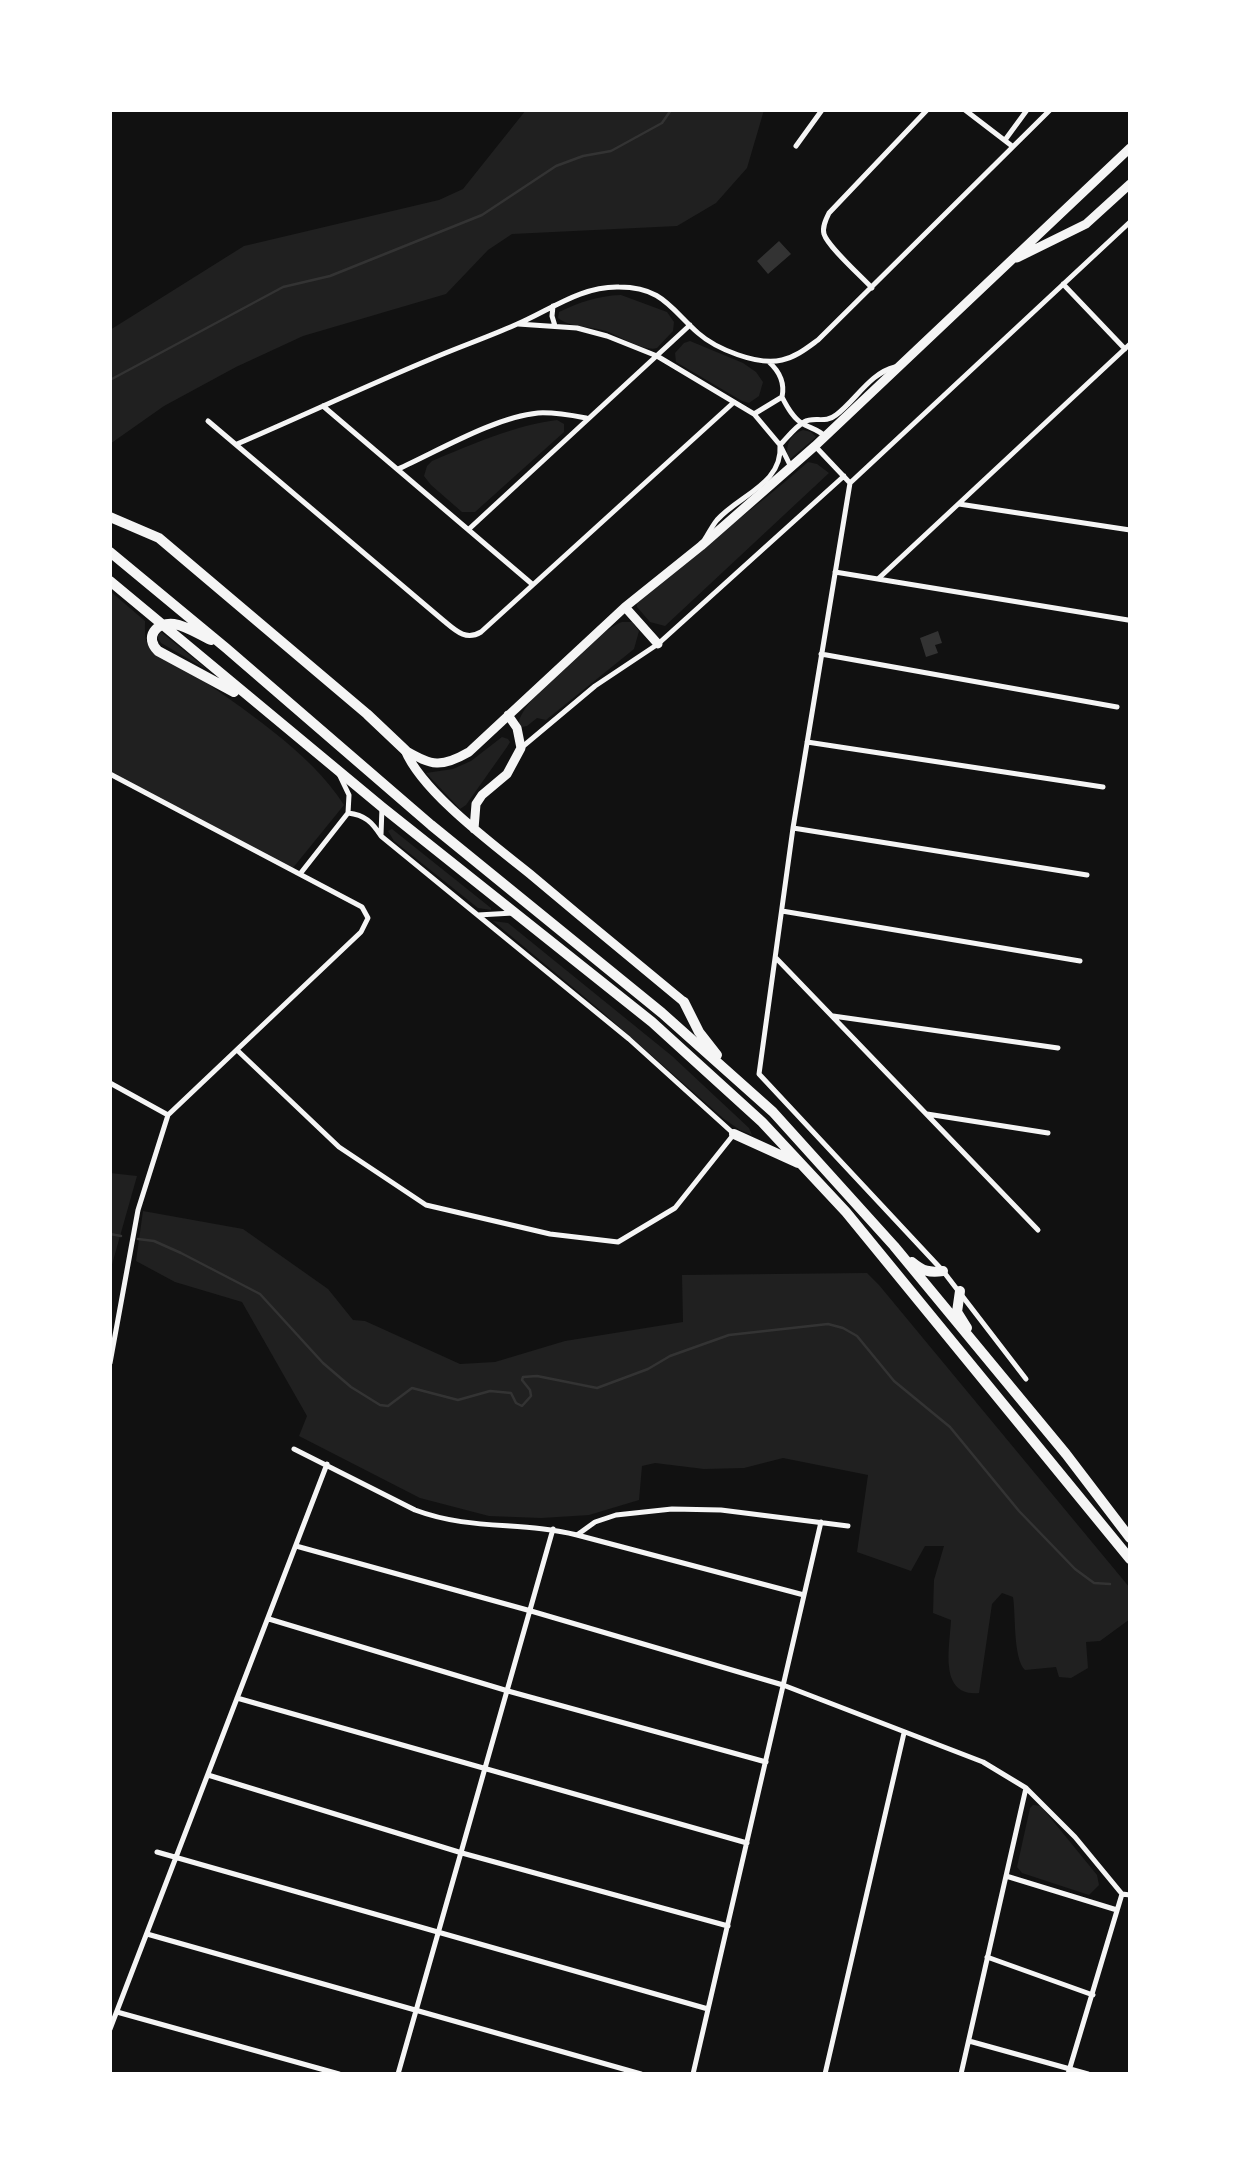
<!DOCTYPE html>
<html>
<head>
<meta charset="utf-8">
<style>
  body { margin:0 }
  #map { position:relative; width:1240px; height:2184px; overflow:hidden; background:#111; font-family:Overpass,sans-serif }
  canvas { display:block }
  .frame { position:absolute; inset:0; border:112px solid #fff; pointer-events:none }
</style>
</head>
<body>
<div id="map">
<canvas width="1240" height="2184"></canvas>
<div class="frame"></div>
</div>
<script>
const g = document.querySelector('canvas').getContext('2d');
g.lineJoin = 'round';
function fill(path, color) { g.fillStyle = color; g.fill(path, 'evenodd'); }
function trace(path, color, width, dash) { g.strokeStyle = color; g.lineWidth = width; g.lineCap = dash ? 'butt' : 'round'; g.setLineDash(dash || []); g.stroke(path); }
const green = new Path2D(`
  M 526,110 L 764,110 L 747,168 L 716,203 L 677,226 L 512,234 L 488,250 L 446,294 L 303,336 L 236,367 L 164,406 L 110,444 L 110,330 L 244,246 L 439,200 L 463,189 Z
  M 621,295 L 667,312 L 674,322 L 673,331 L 657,348 C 645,352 619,336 606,331 C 590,326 571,328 558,318 L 559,312 C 580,302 597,296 621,295 Z
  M 690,341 L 743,363 L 756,372 L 763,382 L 759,396 L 749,403 L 742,401 L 676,362 L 675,353 L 684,343 Z
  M 557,420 L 564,424 L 564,432 L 475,512 L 462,512 L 431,485 L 424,476 L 427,466 L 432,461 C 473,444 512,426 557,420 Z
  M 803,430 L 811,432 L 816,437 L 790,459 L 787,456 C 787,442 790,435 803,430 Z
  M 808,462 L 817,464 L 829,473 L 665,626 L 650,622 L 637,607 L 636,599 C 693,552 753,511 808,462 Z
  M 110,591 L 145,621 C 145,633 144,642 152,651 C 162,664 178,662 190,671 C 241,708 310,751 344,805 L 292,869 L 110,773 Z
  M 622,622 L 632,622 L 639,631 L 634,649 L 546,720 L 537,718 L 527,726 L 522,727 L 519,724 C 517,704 601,629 622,622 Z
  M 161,632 L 203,666 L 206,669 L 161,643 L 157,637 Z
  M 502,737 L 508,739 L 510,742 L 507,747 L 466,805 L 460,809 L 426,773 L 453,769 L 471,761 Z
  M 392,829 L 491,908 L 491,910 L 478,908 L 394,841 L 388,831 Z
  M 493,921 L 508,923 L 672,1056 L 749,1128 L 752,1135 L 740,1130 L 724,1119 L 600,1010 Z
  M 110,1173 L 137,1176 L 111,1268 L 110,1268 Z
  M 143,1211 L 243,1229 L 328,1289 L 353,1320 L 365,1321 L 460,1364 L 495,1362 L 565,1341 L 683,1322 L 682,1275 L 867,1273 L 879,1285 L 1130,1588 L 1130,1619 L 1100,1641 L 1086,1642 L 1088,1668 L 1071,1678 L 1059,1677 L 1056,1667 L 1025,1670 C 1013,1658 1016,1616 1013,1597 L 1002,1593 L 992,1604 L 979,1693 C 938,1697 950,1646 951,1620 L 933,1613 L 934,1580 L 944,1546 L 925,1546 L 911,1571 L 857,1552 L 868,1475 L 783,1458 L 744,1468 L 704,1469 L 655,1463 L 642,1466 L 639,1500 L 589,1515 L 541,1518 L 489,1516 L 420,1498 L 299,1436 L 307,1416 L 242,1302 L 175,1282 L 136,1261 Z
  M 1033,1805 L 1041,1806 L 1044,1810 L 1097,1875 L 1099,1885 L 1089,1895 L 1022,1873 L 1017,1867 L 1030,1808 Z`);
const water = new Path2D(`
  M 779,241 L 791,254 L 768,274 L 757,261 Z
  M 938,631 L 942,643 L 935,645 L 938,653 L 926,657 L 920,638 Z`);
const stream = new Path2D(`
  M 110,380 L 283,287 L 330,276 L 482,215 L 556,166 L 583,156 L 611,151 L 662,123 L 671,110
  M 110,1234 L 121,1236
  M 138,1239 L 154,1241 L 181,1253 L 260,1294 L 323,1363 L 351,1387 L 380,1405 L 388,1406 L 412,1388 L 458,1400 L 490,1391 L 511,1393 L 516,1403 L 522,1406 L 531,1396 L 530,1390 L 522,1380 L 523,1377 L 537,1376 L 597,1388 L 648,1369 L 670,1356 L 729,1335 L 828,1324 L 843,1328 L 857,1336 L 894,1381 L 950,1427 L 1019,1511 L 1075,1569 L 1094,1583 L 1110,1584`);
const minor = new Path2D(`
  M 965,110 L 1012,146
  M 1005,140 L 1027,110
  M 796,146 L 822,110
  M 1063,284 L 1125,349
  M 872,288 C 862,277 828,247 824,234 C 822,227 826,219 829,213 L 927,110
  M 553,306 L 552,316 L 555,326
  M 518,324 L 577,328 L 607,336 L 657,356 L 754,414 L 780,445 L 791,467
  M 769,362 C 779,371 785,383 782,397 C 787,407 794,420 805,425 C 813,429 819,430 826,437
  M 323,406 L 532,584
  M 754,414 L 782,397
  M 208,421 L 444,621 C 456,631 466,641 481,632 L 733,403
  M 237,444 C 302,416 366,386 431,359 C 459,347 488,337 515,325 C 549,311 580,286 619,287 C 662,287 670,308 698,333 C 716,349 758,366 782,360 C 796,357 807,348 818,340 L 1050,110
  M 815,446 L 850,483
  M 398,469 C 438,451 495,417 538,413 C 554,412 570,415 586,418
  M 850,483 L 793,828 L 759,1074 L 943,1271 L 1026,1379
  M 850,483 L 1130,222
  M 959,504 L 1130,530
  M 469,529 L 690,325
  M 705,539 C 709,533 712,526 717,520 C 739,495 783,484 780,445 C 787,438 795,427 804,422 C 814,416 825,424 836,415 C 856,400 870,373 895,367
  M 835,572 L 1128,620
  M 879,578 L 1130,344
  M 821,654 L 1117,707
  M 807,742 L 1103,787
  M 521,748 L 595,686 L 658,644 L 844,476
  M 110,774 L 362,907 L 368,918 L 361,932 L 168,1115 L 138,1210 L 110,1363
  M 793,828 L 1087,875
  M 381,835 L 382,807
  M 300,874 L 348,813 L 349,795 L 339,774
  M 782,911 L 1080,961
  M 478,915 L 513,913
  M 776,958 L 1038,1230
  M 833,1016 L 1058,1048
  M 237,1050 L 339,1147 L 426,1205 L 550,1234 L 618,1242 L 675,1208 L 734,1134 L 629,1039 L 381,836 C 372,822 365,815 348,813
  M 110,1083 L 168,1115
  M 927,1114 L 1048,1133
  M 294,1449 L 415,1510 C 471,1531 522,1521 577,1535 L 595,1522 L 616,1515 L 672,1509 L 721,1510 L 848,1526
  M 577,1535 L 804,1595
  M 296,1546 L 531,1611 L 783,1685 L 983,1762 L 1026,1788 L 1075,1837 L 1122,1894 L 1130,1895
  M 269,1619 L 508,1691 L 766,1762
  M 237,1698 L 747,1843
  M 208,1775 L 462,1853 L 728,1926
  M 157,1852 L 708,2009
  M 1006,1876 L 1117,1910
  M 147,1934 L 641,2074
  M 987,1957 L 1093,1995
  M 117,2012 L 339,2074
  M 110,2029 L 327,1464
  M 969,2041 L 1088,2074
  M 398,2074 L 553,1529
  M 693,2074 L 821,1522
  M 825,2074 L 904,1733
  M 961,2074 L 1026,1788
  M 1068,2074 L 1122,1894`);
const primary = new Path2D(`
  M 1017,258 L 1086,224 L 1130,184
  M 625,607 L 658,644
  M 405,750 C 432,766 441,768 469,752 L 625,607 L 701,546 L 815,446 L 1130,148
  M 405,750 C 422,792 494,845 530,874 C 581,917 632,959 684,1002
  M 474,829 L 476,804 L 482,795 L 507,774 L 521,748 L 517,728 L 508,715`);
const trunk = new Path2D(`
  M 110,517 L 159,538 L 367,714 L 405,750
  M 110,552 L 226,648 L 431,825 L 662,1013 L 773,1112 L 894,1246 L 1066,1454 L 1130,1538
  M 110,581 L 382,807 L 652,1022 L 762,1122 L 846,1212 L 1130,1559
  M 211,640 C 200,635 187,626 174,624 C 156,622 144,637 158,651 L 234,692
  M 684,1002 L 699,1032 L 717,1055
  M 734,1134 L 798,1163
  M 912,1262 C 923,1271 929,1273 943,1271
  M 960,1291 L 957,1312 L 967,1328`);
fill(green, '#202020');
fill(water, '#333');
trace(stream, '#333', 2.5);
trace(minor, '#f5f5f5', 5);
trace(primary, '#f5f5f5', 9);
trace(trunk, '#f5f5f5', 10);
</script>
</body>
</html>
